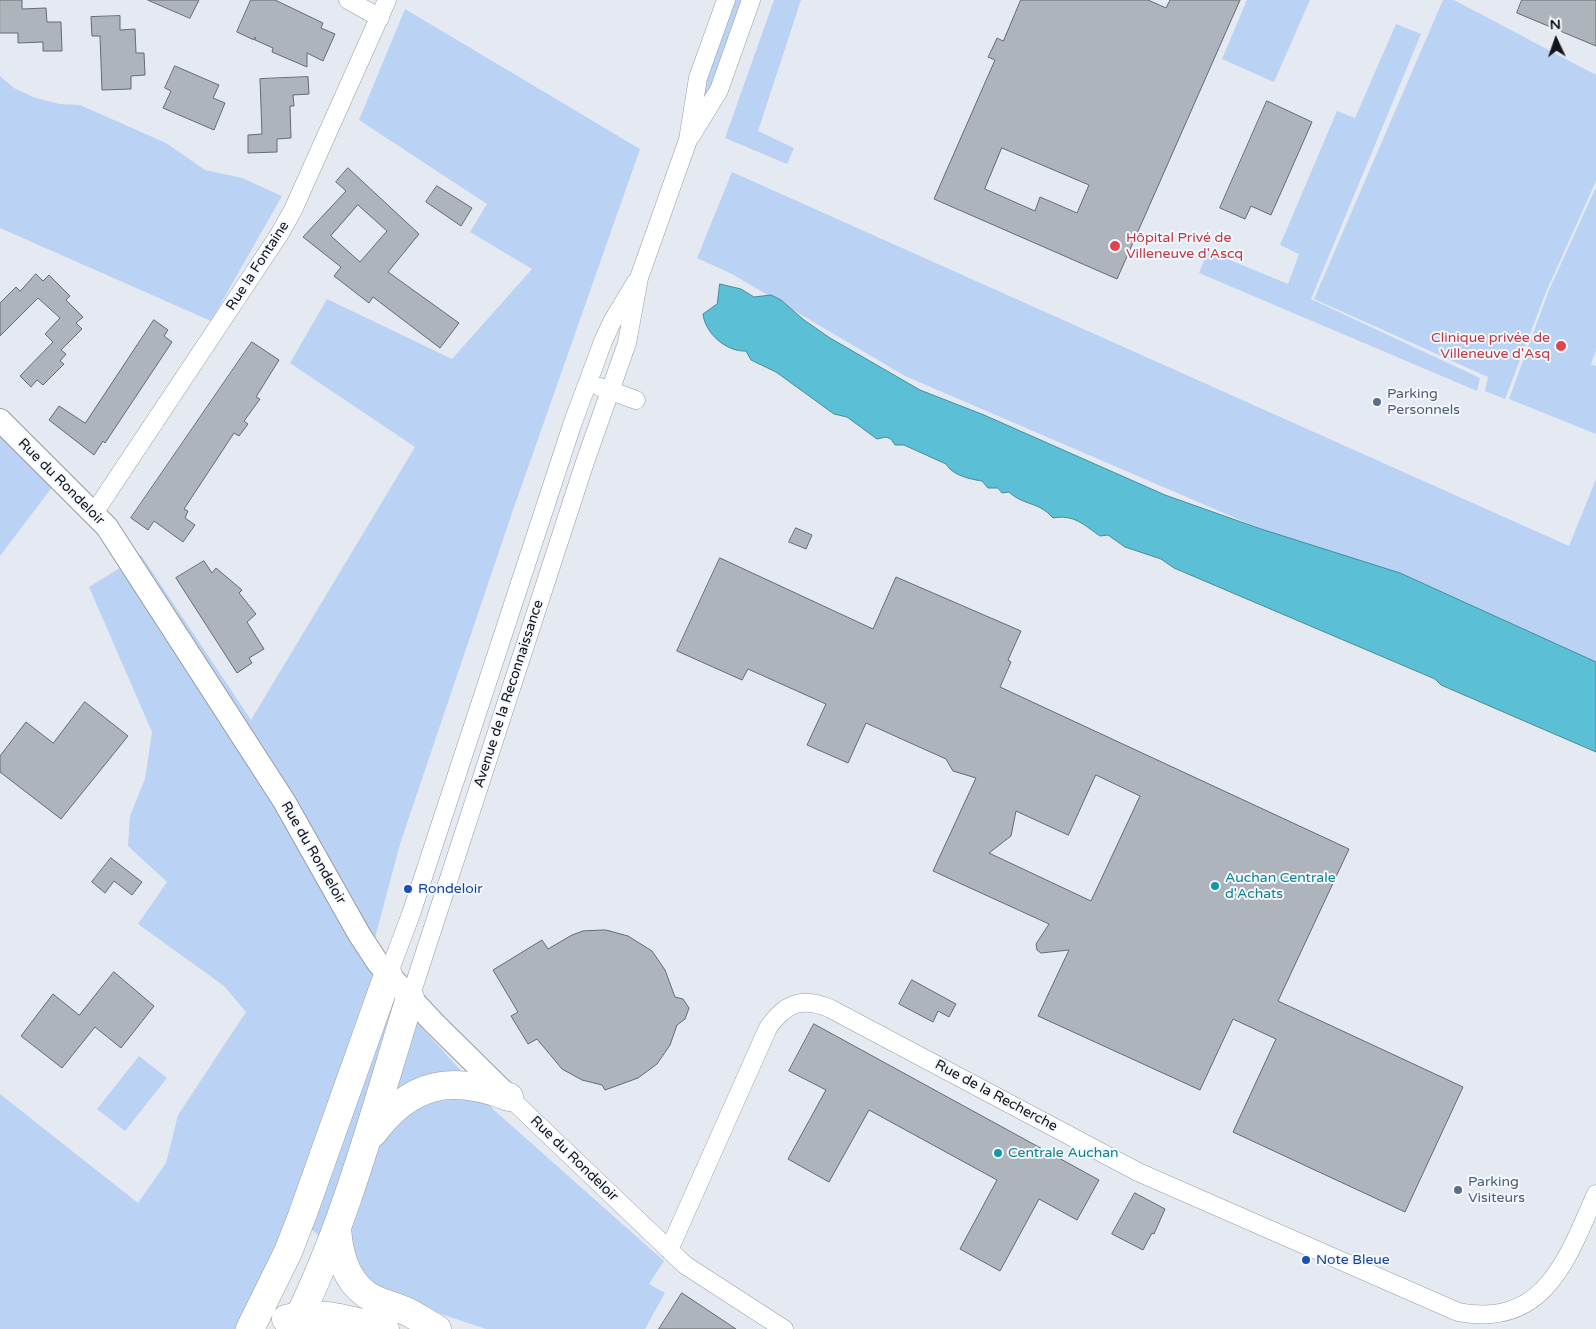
<!DOCTYPE html>
<html>
<head>
<meta charset="utf-8">
<style>
  body { margin:0 }
  #map { position:relative; width:1596px; height:1329px; overflow:hidden; background:#e5eaf2; font-family:"Varela Round",sans-serif }
  canvas { display:block }
  .north { position:absolute; left:1531px; top:15px; width:50px; height:50px; -webkit-text-stroke:4px #f3f7fe; paint-order:stroke; rotate:357deg; font-size:14px; font-weight:700; line-height:20px; text-align:center; color:#131518 }
  .north::after { content:''; display:block; margin:auto; width:18px; height:22px; background:#131518; clip-path:polygon(50% 0,100% 100%,50% 72%,0 100%) }
</style>
</head>
<body>
<div id="map">
<canvas width="1596" height="1329"></canvas>
<div class="north">N</div>
</div>
<script>
const g = document.querySelector('canvas').getContext('2d');
g.lineJoin = 'round';
function fill(path, color) { g.fillStyle = color; g.fill(path, 'evenodd'); }
function trace(path, color, width, dash) { g.strokeStyle = color; g.lineWidth = width; g.lineCap = dash ? 'butt' : 'round'; g.setLineDash(dash || []); g.stroke(path); }
function drawText(font, color, halo, rows, align = 'center') {
  g.font = font + ' "Varela Round",sans-serif'; g.lineWidth = 4; g.setLineDash([]); g.textBaseline = 'middle'; g.strokeStyle = halo; g.fillStyle = color; for (const [text, x, y, turn = 0] of rows) {
    g.save(); g.translate(x, y); g.rotate((+turn || 0) * Math.PI / 180); g.textAlign = isNaN(turn) ? turn : align; if (halo) g.strokeText(text, 0, 0); g.fillText(text, 0, 0); g.restore();
  }
}
const green = new Path2D(`
  M 731,0 L 745,0 L 717,78 L 704,101 L 698,101 Z
  M 774,0 L 801,0 L 758,131 L 794,148 L 787,164 L 725,138 Z
  M 1247,0 L 1310,0 L 1274,82 L 1222,59 Z
  M 1443,0 L 1454,0 L 1596,75 L 1596,181 L 1546,292 L 1505,399 L 1485,391 L 1488,377 L 1314,299 Z
  M 405,9 L 640,149 L 512,513 L 400,844 L 367,968 L 466,1076 L 494,1110 L 664,1261 L 649,1284 L 665,1293 L 645,1329 L 486,1329 L 408,1303 L 375,1286 L 291,1211 L 267,1268 L 235,1329 L 0,1329 L 0,1094 L 138,1203 L 166,1163 L 178,1115 L 246,1012 L 224,986 L 138,924 L 167,882 L 128,846 L 130,816 L 145,779 L 152,732 L 89,587 L 141,555 L 251,720 L 415,447 L 290,363 L 327,299 L 452,359 L 532,269 L 470,232 L 487,204 L 359,120 Z
  M 1396,24 L 1421,34 L 1311,299 L 1480,378 L 1477,391 L 1199,273 L 1208,251 L 1288,284 L 1299,254 L 1280,245 L 1337,111 L 1355,118 Z
  M 0,76 L 14,88 L 33,97 L 59,104 L 80,105 L 166,143 L 205,170 L 242,178 L 282,196 L 211,321 L 0,228 Z
  M 732,172 L 1569,546 L 1596,479 L 1596,673 L 905,376 L 732,274 L 697,258 Z
  M 1596,187 L 1596,350 L 1591,364 L 1596,366 L 1596,434 L 1509,399 L 1549,290 Z
  M 0,410 L 65,470 L 0,556 Z
  M 139,1056 L 167,1078 L 125,1131 L 97,1109 Z`);
const water = new Path2D(`
  M 720,284 L 741,289 L 754,297 L 771,295 L 781,300 L 804,320 L 830,338 L 920,390 L 984,415 L 1165,495 L 1261,529 L 1400,573 L 1596,662 L 1596,752 L 1441,685 L 1435,679 L 1174,568 L 1161,559 L 1125,547 L 1108,535 L 1100,536 C 1084,525 1074,514 1053,518 C 1038,501 1024,506 1009,492 L 1002,493 L 998,488 L 988,488 L 982,481 C 969,479 952,475 946,464 L 904,445 L 895,445 L 891,439 L 886,437 L 877,439 L 847,417 L 834,414 L 776,372 L 751,360 L 746,351 C 726,352 705,333 703,314 L 717,304 Z`);
const building = new Path2D(`
  M 0,0 L 22,0 L 22,9 L 46,8 L 47,22 L 61,22 L 62,51 L 43,51 L 43,42 L 18,43 L 18,33 L 0,33 Z
  M 148,0 L 199,0 L 190,18 Z
  M 251,0 L 275,0 L 323,23 L 321,28 L 335,34 L 323,61 L 307,53 L 307,67 L 272,52 L 273,48 L 255,40 L 255,37 L 254,40 L 237,32 Z
  M 1021,0 L 1148,0 L 1166,8 L 1170,0 L 1240,0 L 1117,279 L 934,199 L 995,60 L 988,57 L 993,47 L 997,38 L 1003,41 ZM 1002,148 L 1089,185 L 1077,213 L 1040,197 L 1035,211 L 985,189 Z
  M 1522,0 L 1596,0 L 1596,46 L 1517,13 Z
  M 120,16 L 120,30 L 135,29 L 136,53 L 144,53 L 145,75 L 131,76 L 131,89 L 102,90 L 100,36 L 92,36 L 91,17 Z
  M 175,66 L 219,85 L 213,98 L 225,103 L 214,130 L 163,108 L 171,91 L 165,88 Z
  M 308,77 L 309,94 L 293,95 L 294,106 L 290,106 L 291,138 L 277,139 L 277,152 L 248,153 L 248,135 L 262,134 L 260,79 Z
  M 1267,101 L 1312,122 L 1271,215 L 1251,206 L 1245,219 L 1220,208 Z
  M 348,168 L 419,234 L 388,272 L 459,323 L 440,348 L 373,297 L 369,303 L 334,276 L 341,267 L 303,237 L 346,191 L 336,182 ZM 358,205 L 387,231 L 360,262 L 331,236 Z
  M 437,186 L 472,208 L 461,226 L 426,202 Z
  M 36,274 L 43,281 L 49,275 L 70,296 L 66,300 L 83,317 L 76,323 L 82,329 L 61,350 L 66,354 L 60,361 L 64,364 L 43,385 L 37,380 L 31,387 L 20,376 L 53,342 L 45,334 L 60,318 L 38,298 L 0,336 L 0,303 L 16,287 L 20,291 Z
  M 154,320 L 168,330 L 164,336 L 172,342 L 105,443 L 103,441 L 94,455 L 49,420 L 59,406 L 85,423 Z
  M 252,342 L 279,360 L 256,397 L 260,399 L 244,421 L 248,424 L 239,436 L 234,433 L 184,509 L 188,511 L 185,518 L 195,525 L 183,542 L 154,521 L 148,530 L 131,518 Z
  M 796,528 L 812,535 L 806,549 L 789,542 Z
  M 720,558 L 873,629 L 896,577 L 1021,631 L 1008,660 L 1011,662 L 1000,687 L 1349,849 L 1278,1001 L 1463,1087 L 1405,1212 L 1233,1132 L 1276,1039 L 1233,1019 L 1200,1090 L 1038,1016 L 1069,950 L 1041,953 L 1037,950 L 1036,944 L 1049,924 L 933,871 L 976,778 L 953,771 L 946,759 L 866,723 L 848,763 L 807,745 L 826,704 L 748,669 L 742,680 L 677,651 ZM 1096,775 L 1140,796 L 1091,901 L 989,853 L 1011,836 L 1016,811 L 1068,835 Z
  M 204,561 L 212,573 L 216,568 L 242,590 L 239,593 L 256,614 L 247,622 L 264,649 L 249,658 L 252,663 L 237,673 L 176,578 Z
  M 85,702 L 128,736 L 61,819 L 0,772 L 0,756 L 26,722 L 53,743 Z
  M 111,858 L 142,882 L 132,895 L 114,881 L 105,893 L 92,882 Z
  M 606,930 L 628,936 L 652,951 L 665,970 L 675,997 L 683,999 L 689,1008 L 685,1019 L 677,1025 L 670,1045 L 657,1064 L 638,1078 L 605,1090 L 602,1085 L 582,1080 L 562,1069 L 537,1039 L 528,1044 L 511,1016 L 518,1012 L 493,970 L 542,940 L 548,949 L 572,935 L 583,931 Z
  M 114,972 L 154,1006 L 121,1048 L 95,1027 L 62,1068 L 21,1036 L 53,994 L 79,1015 Z
  M 912,980 L 956,1004 L 949,1017 L 938,1011 L 933,1022 L 899,1004 Z
  M 814,1024 L 1099,1180 L 1077,1220 L 1039,1199 L 1000,1271 L 960,1249 L 997,1180 L 869,1110 L 829,1182 L 788,1159 L 826,1090 L 789,1071 Z
  M 1135,1193 L 1165,1209 L 1154,1234 L 1152,1233 L 1143,1250 L 1112,1234 Z
  M 682,1293 L 736,1329 L 659,1329 Z`);
const minor = new Path2D(`
  M 348,0 L 380,18
  M 691,136 L 719,90 L 751,0
  M 600,387 L 636,400
  M 94,513 L 279,235 L 293,210 L 387,0
  M 388,975 L 411,914 L 573,422 L 604,339 L 612,322 L 636,282
  M 410,998 L 585,462 L 627,343 L 639,278 L 688,140 L 698,78 L 726,0
  M 509,1097 L 685,1265 L 784,1329
  M 669,1250 L 768,1028 C 785,1003 803,996 831,1009 L 1138,1172 L 1458,1312 C 1546,1329 1568,1256 1596,1194`);
const tertiary = new Path2D(`
  M 0,420 L 107,527 L 284,801 L 359,934 L 378,963 L 434,1023 L 508,1096`);
const primary = new Path2D(`
  M 373,1133 C 410,1083 451,1074 509,1097
  M 337,1229 C 339,1256 347,1286 374,1299 C 385,1304 398,1307 410,1313 C 419,1318 428,1324 437,1329
  M 286,1319 C 320,1309 352,1321 385,1329
  M 250,1329 L 288,1252 L 302,1216 L 388,975
  M 293,1329 C 346,1224 375,1110 410,998`);
const markers = [
  [1115,246,6,"#e0444e"],
  [1561,346,6,"#e0444e"],
  [1377,402,5,"#5c6f8a"],
  [1215,886,5,"#0f9aa8"],
  [408,889,5,"#1a4fb4"],
  [998,1153,5,"#0f9aa8"],
  [1458,1190,5,"#5c6f8a"],
  [1306,1260,5,"#1a4fb4"]
];
const healthNames = [
  ["Hôpital Privé de",1126,238],
  ["Villeneuve d'Ascq",1126,254],
  ["Clinique privée de",1550,338,"right"],
  ["Villeneuve d'Asq",1550,354,"right"]
];
const streetNames = [
  ["Rue la Fontaine",258,266,-57],
  ["Rue du Rondeloir",61,482,45],
  ["Avenue de la Reconnaissance",509,694,-72],
  ["Rue du Rondeloir",313,853,60],
  ["Rue de la Recherche",996,1096,28],
  ["Rue du Rondeloir",574,1159,44]
];
const serviceNames = [
  ["Parking",1387,394],
  ["Personnels",1387,410],
  ["Parking",1468,1182],
  ["Visiteurs",1468,1198]
];
const cultureNames = [
  ["Auchan Centrale",1225,878],
  ["d'Achats",1225,894],
  ["Centrale Auchan",1008,1153]
];
const transitNames = [
  ["Rondeloir",418,889],
  ["Note Bleue",1316,1260]
];
fill(green, '#bad2f4');
fill(water, '#5bbfd6');
trace(water, '#458c9d', 1);
fill(building, '#aeb4bb');
trace(building, '#666a71', 1);
trace(minor, '#979ca3', 19);
trace(tertiary, '#979ca3', 24);
trace(primary, '#979ca3', 29);
trace(minor, '#fff', 18);
trace(tertiary, '#fff', 22);
trace(primary, '#fff', 28);
for (const [x, y, r, color] of markers) { const dot = new Path2D(); dot.arc(x, y, r, 0, 2 * Math.PI); g.fillStyle = color; g.fill(dot); trace(dot, '#f3f7fe', 2); }
drawText('14px', '#be3a42', '#f3f7fe', healthNames, 'left');
drawText('14px', '#131518', '#f3f7fe', streetNames);
drawText('14px', '#4e5e75', '#f3f7fe', serviceNames, 'left');
drawText('14px', '#0d838f', '#f3f7fe', cultureNames, 'left');
drawText('14px', '#164399', '#f3f7fe', transitNames, 'left');
</script>
</body>
</html>
